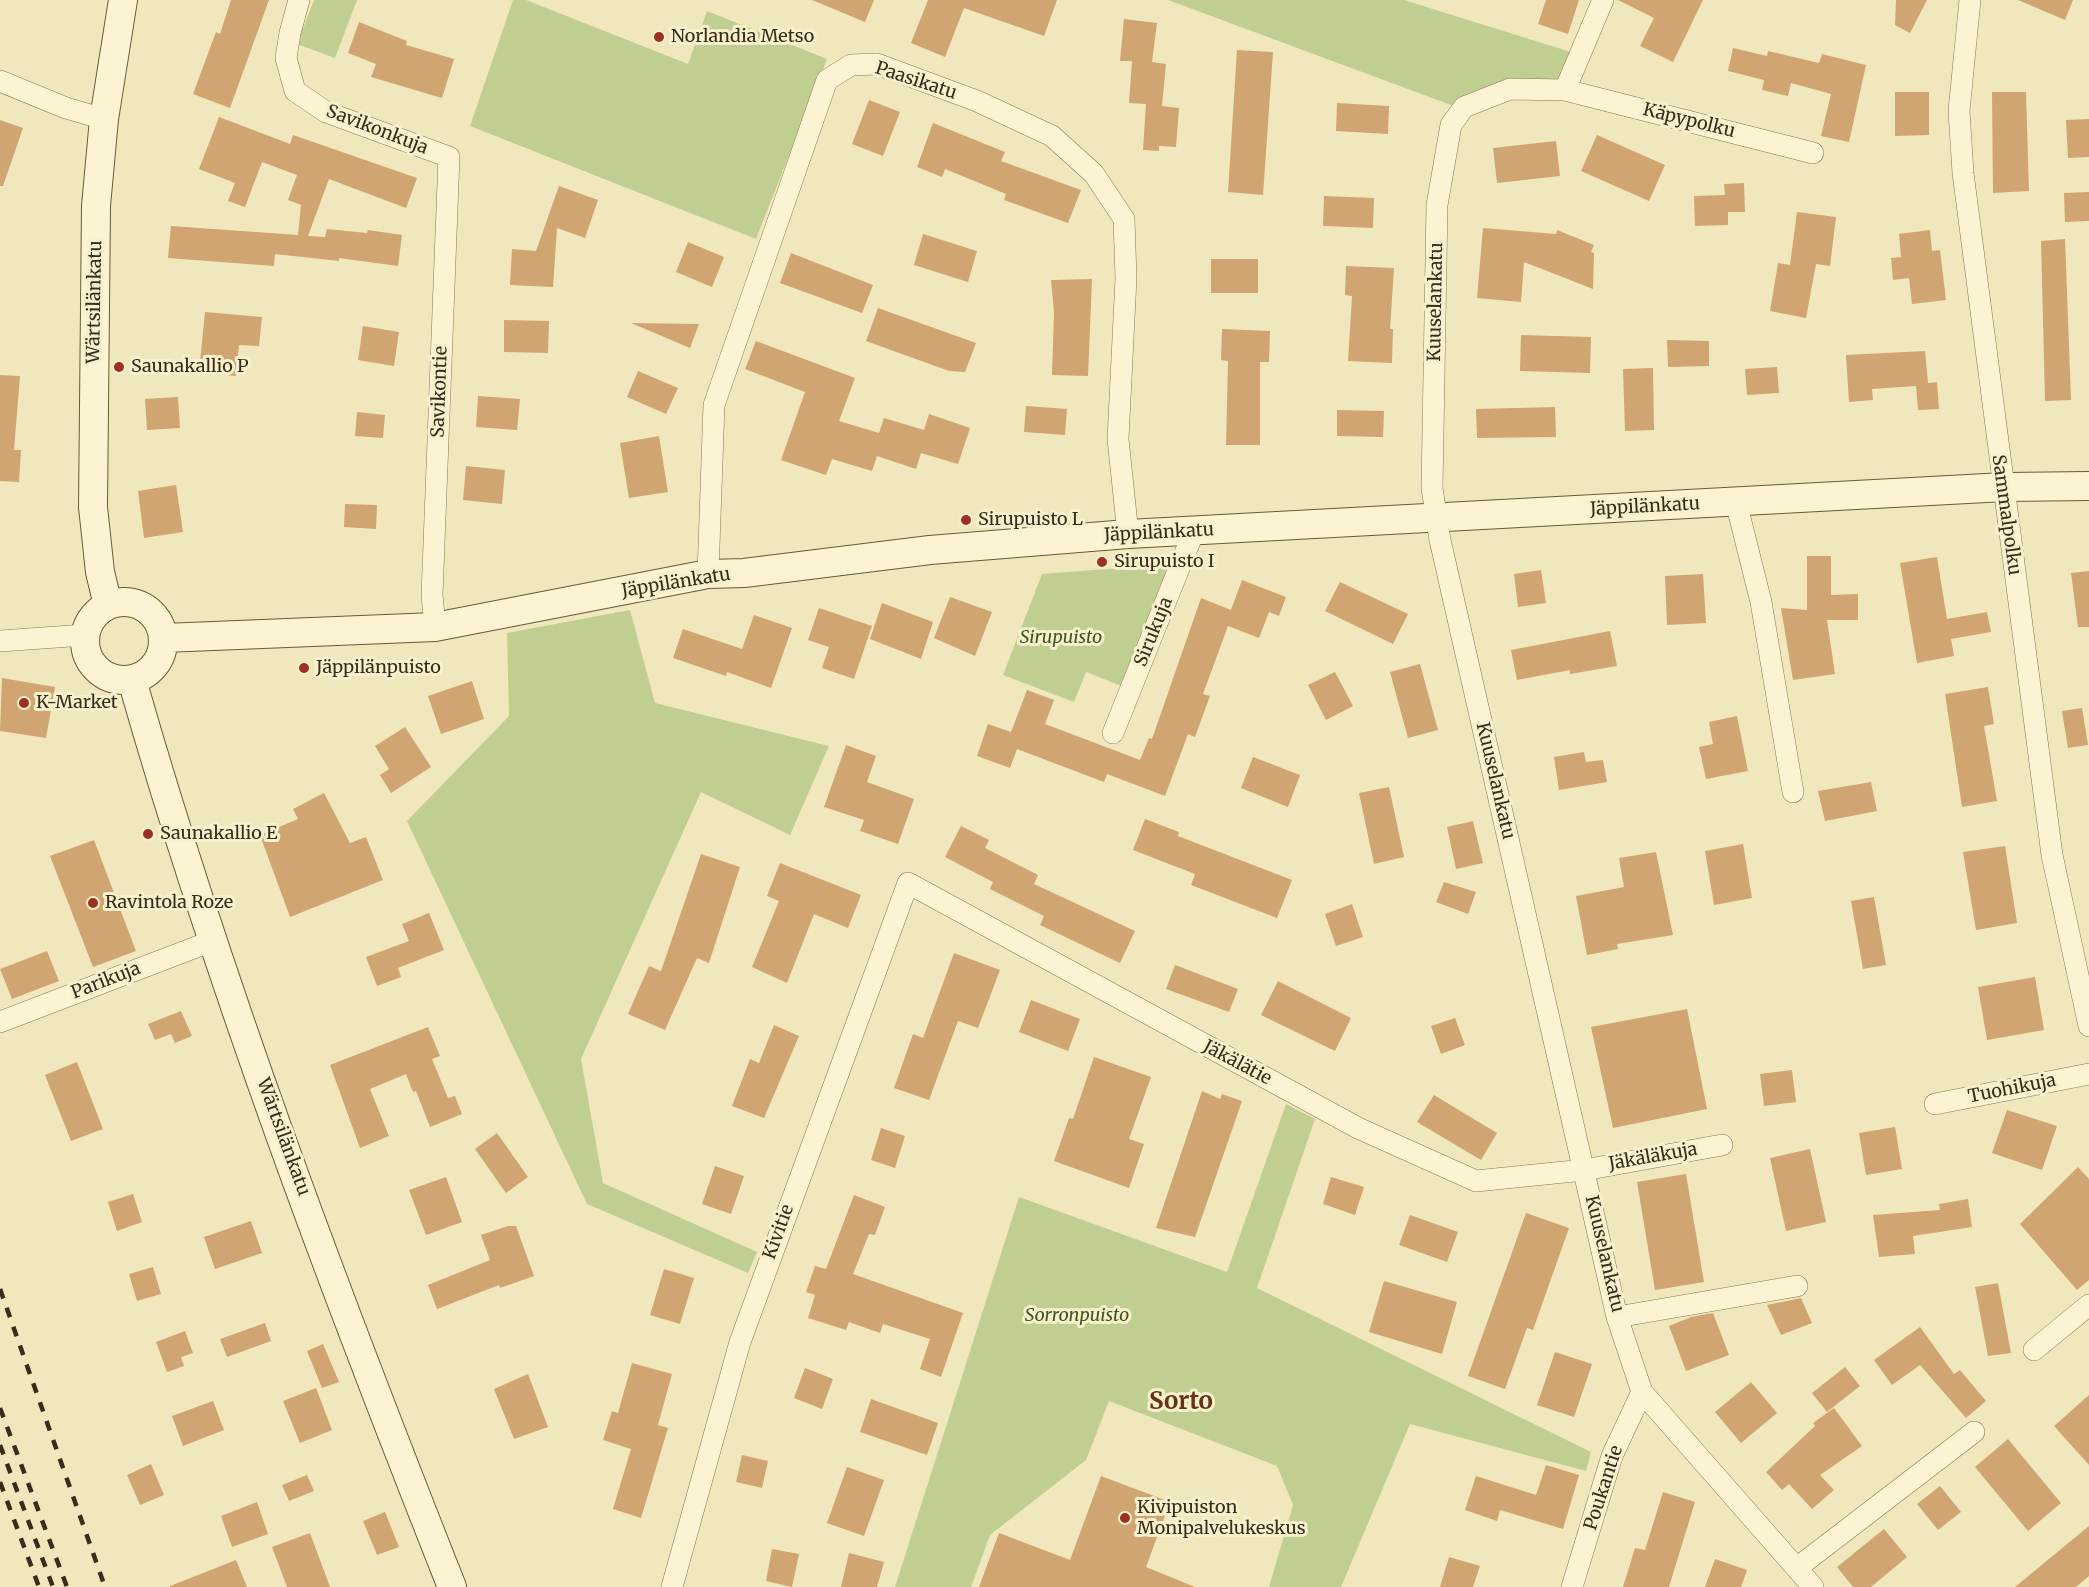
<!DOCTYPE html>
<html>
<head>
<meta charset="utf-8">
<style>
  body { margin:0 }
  canvas { display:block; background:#f0e7bd }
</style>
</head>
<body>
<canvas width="2089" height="1587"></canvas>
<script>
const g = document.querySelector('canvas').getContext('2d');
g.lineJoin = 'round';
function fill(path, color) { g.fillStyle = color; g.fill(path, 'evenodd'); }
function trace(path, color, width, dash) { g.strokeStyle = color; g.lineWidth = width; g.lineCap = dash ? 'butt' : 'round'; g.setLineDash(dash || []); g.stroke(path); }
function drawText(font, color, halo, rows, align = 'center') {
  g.font = font + ' Merriweather,serif'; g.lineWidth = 6; g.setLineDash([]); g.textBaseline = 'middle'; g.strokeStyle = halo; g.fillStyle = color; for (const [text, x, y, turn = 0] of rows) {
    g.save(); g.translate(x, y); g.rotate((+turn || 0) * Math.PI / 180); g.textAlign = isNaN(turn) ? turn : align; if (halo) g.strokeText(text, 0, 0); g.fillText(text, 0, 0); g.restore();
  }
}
const green = new Path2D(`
  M 314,0 L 357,0 L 335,58 L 297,44 Z
  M 513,0 L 526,0 L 688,64 L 707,11 L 827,59 L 756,239 L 470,126 Z
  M 1168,0 L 1404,0 L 1571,52 L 1560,84 L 1510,82 L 1451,105 Z
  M 1172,564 L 1124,687 L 1086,672 L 1074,702 L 1003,675 L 1042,574 Z
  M 630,610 L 655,703 L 829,746 L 790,835 L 701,792 L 581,1059 L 603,1183 L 757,1252 L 748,1273 L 587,1204 L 407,821 L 509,716 L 507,633 Z
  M 1286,1104 L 1315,1119 L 1257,1288 L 1591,1452 L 1586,1471 L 1410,1424 L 1341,1587 L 1269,1587 L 1293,1505 L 1277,1466 L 1109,1401 L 1086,1460 L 990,1535 L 971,1587 L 895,1587 L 1019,1197 L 1227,1272 Z`);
const building = new Path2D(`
  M 231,0 L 269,0 L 230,108 L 193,94 L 216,32 L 220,34 Z
  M 812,0 L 874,0 L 865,22 Z
  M 928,0 L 1057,0 L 1044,36 L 964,8 L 945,57 L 911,43 Z
  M 1546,0 L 1579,0 L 1568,34 L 1538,24 Z
  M 1618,0 L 1703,0 L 1673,62 L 1640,46 L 1654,18 Z
  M 1896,0 L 1927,0 L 1910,33 L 1895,25 Z
  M 2018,0 L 2073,0 L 2065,20 Z
  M 1124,19 L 1157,23 L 1152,62 L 1166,64 L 1162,106 L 1179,108 L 1176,147 L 1159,146 L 1159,151 L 1143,150 L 1146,104 L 1129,103 L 1132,61 L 1120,61 Z
  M 359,22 L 407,41 L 406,45 L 454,59 L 442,98 L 371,77 L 376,64 L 348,53 Z
  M 1733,48 L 1767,56 L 1768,51 L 1819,63 L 1822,54 L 1866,65 L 1849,142 L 1821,136 L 1831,94 L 1791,83 L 1788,96 L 1762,90 L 1764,80 L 1728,71 Z
  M 1237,50 L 1273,52 L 1263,195 L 1228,192 Z
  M 1895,92 L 1929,92 L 1929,135 L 1895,136 Z
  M 1992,92 L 2026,92 L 2029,191 L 1993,193 Z
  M 869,100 L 900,112 L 883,156 L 852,144 Z
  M 1337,103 L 1389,106 L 1388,134 L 1336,131 Z
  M 219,117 L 290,144 L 293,135 L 417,178 L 406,208 L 329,179 L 308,236 L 325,237 L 327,229 L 367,233 L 368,230 L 402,235 L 398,266 L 339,258 L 339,261 L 275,254 L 274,266 L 168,258 L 171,226 L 298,235 L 301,205 L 288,200 L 297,175 L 262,162 L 245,207 L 228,201 L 235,183 L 199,169 Z
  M 2089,119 L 2089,157 L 2068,158 L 2066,120 Z
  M 0,120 L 23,128 L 3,186 L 0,186 Z
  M 933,123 L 1005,152 L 1001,161 L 1081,190 L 1068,223 L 1004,200 L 1006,194 L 945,169 L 942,177 L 917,167 Z
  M 1597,135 L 1665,165 L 1649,201 L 1581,171 Z
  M 1556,141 L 1560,176 L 1497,183 L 1493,148 Z
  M 1744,183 L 1745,212 L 1728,212 L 1728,225 L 1695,226 L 1694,196 L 1725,195 L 1724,184 Z
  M 559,186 L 598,200 L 585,238 L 557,228 L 553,287 L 510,285 L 512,249 L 536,251 Z
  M 2089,192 L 2089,221 L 2065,222 L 2064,193 Z
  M 1324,196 L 1374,198 L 1373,228 L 1323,226 Z
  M 1797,212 L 1836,217 L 1830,266 L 1816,264 L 1806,318 L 1770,311 L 1778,263 L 1790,265 Z
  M 1483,228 L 1556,234 L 1557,230 L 1594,245 L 1591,252 L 1594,253 L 1593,289 L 1524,262 L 1521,302 L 1477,298 Z
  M 1930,230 L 1932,251 L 1940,250 L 1946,300 L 1912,304 L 1909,278 L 1893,280 L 1891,258 L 1901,257 L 1899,234 Z
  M 923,234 L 977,251 L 968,282 L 914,265 Z
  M 2065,239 L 2071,400 L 2045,401 L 2041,241 Z
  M 688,242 L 724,257 L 712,287 L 676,272 Z
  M 791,253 L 873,285 L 862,313 L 780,283 Z
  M 1211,259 L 1258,259 L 1258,293 L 1211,293 Z
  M 1346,266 L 1394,268 L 1390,329 L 1393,329 L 1392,363 L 1348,361 L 1352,296 L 1345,295 Z
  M 1092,279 L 1088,376 L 1052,375 L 1054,312 L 1051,280 Z
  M 878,308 L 976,343 L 965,372 L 949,371 L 866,341 Z
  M 205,312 L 262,317 L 259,346 L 239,345 L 236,376 L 199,372 Z
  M 504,320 L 549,321 L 548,353 L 504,352 Z
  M 631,323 L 699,324 L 690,348 Z
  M 363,326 L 399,332 L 394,366 L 358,360 Z
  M 1222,329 L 1270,331 L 1269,362 L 1260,362 L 1260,445 L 1226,445 L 1228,361 L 1221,360 Z
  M 1521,335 L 1591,337 L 1590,373 L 1520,371 Z
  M 1667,340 L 1709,341 L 1709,366 L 1668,367 Z
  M 756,341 L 855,378 L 839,421 L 879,433 L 884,418 L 924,430 L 929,414 L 970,428 L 958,464 L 921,453 L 916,469 L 877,456 L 872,471 L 832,459 L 826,475 L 781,460 L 805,392 L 745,369 Z
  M 1925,351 L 1928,383 L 1937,382 L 1939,409 L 1918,410 L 1916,386 L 1872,389 L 1873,400 L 1849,402 L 1846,355 Z
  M 1777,367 L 1779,393 L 1747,395 L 1745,369 Z
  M 1653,368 L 1654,430 L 1625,431 L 1623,369 Z
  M 638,371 L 678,388 L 666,414 L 627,397 Z
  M 0,375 L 20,376 L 14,450 L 21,450 L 19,482 L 0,481 Z
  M 478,396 L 520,399 L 517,430 L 476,427 Z
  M 178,397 L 180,428 L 147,430 L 145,399 Z
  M 1026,406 L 1067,409 L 1065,435 L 1024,432 Z
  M 1555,407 L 1556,437 L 1477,438 L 1476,409 Z
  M 1337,410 L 1384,411 L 1383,437 L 1337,436 Z
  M 357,412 L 385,415 L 383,438 L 355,436 Z
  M 659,436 L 668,492 L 629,498 L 620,443 Z
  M 466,466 L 505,470 L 502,504 L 463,500 Z
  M 176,485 L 183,532 L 144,538 L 138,491 Z
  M 345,504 L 377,505 L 376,529 L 344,527 Z
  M 1807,556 L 1831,556 L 1831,595 L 1858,594 L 1858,620 L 1827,620 L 1835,674 L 1793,680 L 1781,608 L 1807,610 Z
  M 1937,557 L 1947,619 L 1987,612 L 1991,632 L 1951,639 L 1954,656 L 1917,663 L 1900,563 Z
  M 1541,570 L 1546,603 L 1518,607 L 1514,574 Z
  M 2089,571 L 2089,627 L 2078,627 L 2071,573 Z
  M 1703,574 L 1706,623 L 1667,625 L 1665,576 Z
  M 1242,580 L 1286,597 L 1279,616 L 1269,612 L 1259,638 L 1228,626 L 1203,694 L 1210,696 L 1195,737 L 1188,734 L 1165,796 L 1107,774 L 1104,782 L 1017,749 L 1010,768 L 977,756 L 988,724 L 1011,732 L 1027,690 L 1054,700 L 1045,724 L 1140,760 L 1149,738 L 1152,739 L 1201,598 L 1231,610 Z
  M 1340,582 L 1408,614 L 1393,644 L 1325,611 Z
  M 950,597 L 992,612 L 975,656 L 934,638 Z
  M 882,603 L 933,622 L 921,659 L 870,639 Z
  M 819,608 L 872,626 L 854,679 L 822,668 L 829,647 L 808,640 Z
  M 754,615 L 792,628 L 771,688 L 727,672 L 726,676 L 673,658 L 683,629 L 742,649 Z
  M 1610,631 L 1617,666 L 1570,674 L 1570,670 L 1517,680 L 1511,650 Z
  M 1420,664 L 1438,730 L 1408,738 L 1390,672 Z
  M 1335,672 L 1353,706 L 1326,720 L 1308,685 Z
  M 2,678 L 55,687 L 46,738 L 0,731 Z
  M 472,681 L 484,719 L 441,734 L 428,696 Z
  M 1988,687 L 1994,724 L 1984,726 L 1997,801 L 1962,807 L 1945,694 Z
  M 2082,708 L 2088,745 L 2068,748 L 2062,711 Z
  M 1737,716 L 1748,771 L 1706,779 L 1699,747 L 1713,744 L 1709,722 Z
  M 405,727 L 431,767 L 391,793 L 380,775 L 389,769 L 375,746 Z
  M 846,745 L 876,756 L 867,782 L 914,799 L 898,844 L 860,831 L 864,820 L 824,807 Z
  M 1584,752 L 1586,762 L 1603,760 L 1607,782 L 1559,790 L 1554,757 Z
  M 1253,757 L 1300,775 L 1288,807 L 1241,788 Z
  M 1871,782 L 1877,811 L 1825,821 L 1818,791 Z
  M 1389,787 L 1404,857 L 1374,864 L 1359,793 Z
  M 324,793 L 350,843 L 366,837 L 383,880 L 290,917 L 260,835 L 298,819 L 293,809 Z
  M 1145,819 L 1179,832 L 1178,836 L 1292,880 L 1277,918 L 1191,885 L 1195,874 L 1133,850 Z
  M 1473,821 L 1483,863 L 1456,869 L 1447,827 Z
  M 961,826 L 989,840 L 985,848 L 1038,875 L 1034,884 L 1135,931 L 1120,963 L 1040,925 L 1044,916 L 990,889 L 993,882 L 945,857 Z
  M 94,840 L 136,951 L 93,967 L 50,856 Z
  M 1743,844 L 1752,898 L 1714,905 L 1705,851 Z
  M 2005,846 L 2017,923 L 1976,930 L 1963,852 Z
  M 1656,852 L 1673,935 L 1617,944 L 1618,949 L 1587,955 L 1576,896 L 1624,887 L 1619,858 Z
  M 701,854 L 740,867 L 709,963 L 697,958 L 665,1030 L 628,1014 L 649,966 L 661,971 Z
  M 780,863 L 861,895 L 848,928 L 814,914 L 787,983 L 752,967 L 779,901 L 767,896 Z
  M 1444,882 L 1476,892 L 1468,914 L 1436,902 Z
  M 1874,897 L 1886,965 L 1863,969 L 1851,901 Z
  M 1352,904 L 1363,937 L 1336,946 L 1325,914 Z
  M 429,913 L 444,950 L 398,968 L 401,977 L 377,986 L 366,957 L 409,941 L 402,924 Z
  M 47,951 L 59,981 L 12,999 L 0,969 Z
  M 954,953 L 1000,970 L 978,1028 L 958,1021 L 929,1100 L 894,1088 L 913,1034 L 923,1038 Z
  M 1175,965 L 1238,989 L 1229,1012 L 1166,989 Z
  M 2035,977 L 2044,1030 L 1987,1040 L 1978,987 Z
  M 1278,981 L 1351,1018 L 1335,1051 L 1261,1015 Z
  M 1031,1000 L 1080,1019 L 1068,1051 L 1019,1032 Z
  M 1687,1009 L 1707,1109 L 1613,1128 L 1591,1027 Z
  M 181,1011 L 192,1036 L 175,1043 L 171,1034 L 155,1040 L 148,1024 Z
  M 1455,1018 L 1465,1045 L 1441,1054 L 1431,1026 Z
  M 774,1025 L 799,1036 L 764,1118 L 732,1106 L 750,1059 L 759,1063 Z
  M 428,1027 L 440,1056 L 432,1059 L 448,1098 L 455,1096 L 462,1114 L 430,1127 L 416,1091 L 413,1092 L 406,1074 L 370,1089 L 389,1136 L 360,1148 L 330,1065 Z
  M 1094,1057 L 1151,1077 L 1129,1139 L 1144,1144 L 1129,1188 L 1054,1161 L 1069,1118 L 1073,1119 Z
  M 77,1062 L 103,1129 L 71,1141 L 45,1075 Z
  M 1792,1070 L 1796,1102 L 1764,1106 L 1760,1074 Z
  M 1202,1091 L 1220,1099 L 1222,1094 L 1242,1101 L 1195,1237 L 1156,1228 Z
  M 1434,1095 L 1497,1133 L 1481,1160 L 1417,1122 Z
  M 2007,1110 L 2057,1126 L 2042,1170 L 1992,1153 Z
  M 1895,1127 L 1902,1169 L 1866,1175 L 1859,1133 Z
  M 881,1128 L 905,1136 L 895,1168 L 871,1160 Z
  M 497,1133 L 528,1177 L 506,1193 L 475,1149 Z
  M 1810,1149 L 1826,1222 L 1786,1231 L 1770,1158 Z
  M 715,1166 L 744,1176 L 731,1214 L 702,1204 Z
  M 2078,1167 L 2089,1179 L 2089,1280 L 2077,1290 L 2020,1224 Z
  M 1686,1174 L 1704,1282 L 1655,1290 L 1637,1182 Z
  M 446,1177 L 462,1222 L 426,1235 L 409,1190 Z
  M 1331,1177 L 1364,1187 L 1355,1215 L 1323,1204 Z
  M 133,1194 L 142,1222 L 117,1231 L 108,1202 Z
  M 854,1195 L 885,1207 L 875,1235 L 869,1234 L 853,1274 L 963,1313 L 941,1377 L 920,1369 L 930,1339 L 883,1324 L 880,1333 L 849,1322 L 846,1330 L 808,1318 L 815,1295 L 806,1292 L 815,1266 L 826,1269 Z
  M 1968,1199 L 1972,1227 L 1913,1236 L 1915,1254 L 1879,1257 L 1873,1215 L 1940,1210 L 1939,1204 Z
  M 1526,1213 L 1569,1228 L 1533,1330 L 1527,1328 L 1505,1389 L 1468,1376 Z
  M 1410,1215 L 1458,1232 L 1447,1262 L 1399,1245 Z
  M 251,1221 L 262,1253 L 215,1269 L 204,1237 Z
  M 508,1226 L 516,1226 L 534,1276 L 500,1288 L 499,1285 L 437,1309 L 428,1285 L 490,1260 L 481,1235 Z
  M 153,1267 L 161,1294 L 137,1301 L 129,1274 Z
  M 664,1269 L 694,1278 L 680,1324 L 650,1315 Z
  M 1384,1281 L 1457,1302 L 1442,1354 L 1369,1332 Z
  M 1998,1283 L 2011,1353 L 1988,1356 L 1975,1287 Z
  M 1801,1298 L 1812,1323 L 1781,1335 L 1767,1305 Z
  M 1713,1313 L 1729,1355 L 1686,1371 L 1669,1326 L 1691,1317 Z
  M 265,1323 L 271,1341 L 227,1357 L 220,1339 Z
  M 1920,1327 L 1954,1374 L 1960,1370 L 1986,1401 L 1966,1418 L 1920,1365 L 1892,1385 L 1874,1360 Z
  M 185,1331 L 193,1353 L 181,1357 L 184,1366 L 167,1372 L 156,1342 Z
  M 323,1344 L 339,1382 L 322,1388 L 307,1351 Z
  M 1555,1352 L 1592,1364 L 1574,1417 L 1537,1405 Z
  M 632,1363 L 672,1374 L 658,1425 L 668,1428 L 641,1518 L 613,1509 L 631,1449 L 603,1440 L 612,1411 L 618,1413 Z
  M 1845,1367 L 1860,1386 L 1827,1412 L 1812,1393 Z
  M 805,1368 L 833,1379 L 822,1409 L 794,1398 Z
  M 528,1374 L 548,1427 L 514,1439 L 494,1389 Z
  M 1751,1382 L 1777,1413 L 1741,1443 L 1715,1412 Z
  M 316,1388 L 332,1430 L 300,1443 L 283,1401 Z
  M 2089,1395 L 2089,1465 L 2054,1426 Z
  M 871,1399 L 938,1423 L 927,1455 L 860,1432 Z
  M 213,1401 L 224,1430 L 183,1446 L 172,1416 Z
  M 1834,1408 L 1862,1446 L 1820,1475 L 1834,1490 L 1812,1509 L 1789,1484 L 1782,1490 L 1766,1472 L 1815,1426 L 1813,1423 Z
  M 2008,1439 L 2061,1503 L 2028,1531 L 1975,1467 Z
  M 742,1455 L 768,1461 L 762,1488 L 736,1482 Z
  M 151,1464 L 164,1495 L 140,1505 L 127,1475 Z
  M 1546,1465 L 1579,1475 L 1563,1529 L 1500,1510 L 1497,1521 L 1465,1510 L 1476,1476 L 1536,1495 Z
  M 847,1467 L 884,1480 L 864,1536 L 827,1523 Z
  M 307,1475 L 314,1491 L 289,1501 L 282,1485 Z
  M 1101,1476 L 1170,1502 L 1146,1567 L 1195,1587 L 979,1587 L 999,1533 L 1070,1560 Z
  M 1940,1486 L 1961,1512 L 1938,1530 L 1917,1504 Z
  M 1663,1492 L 1695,1502 L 1669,1587 L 1623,1587 L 1635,1548 L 1645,1550 Z
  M 257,1502 L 268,1534 L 232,1547 L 221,1516 Z
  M 385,1512 L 399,1547 L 377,1555 L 363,1521 Z
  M 2089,1526 L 2089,1576 L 2076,1587 L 2015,1587 Z
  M 1884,1529 L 1907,1557 L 1871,1587 L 1853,1587 L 1837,1567 Z
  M 310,1533 L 330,1587 L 287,1587 L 272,1547 Z
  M 772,1549 L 799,1554 L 792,1587 L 766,1581 Z
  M 849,1553 L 884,1562 L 877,1587 L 841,1587 Z
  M 1449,1557 L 1480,1566 L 1473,1587 L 1440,1587 Z
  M 1715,1559 L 1747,1570 L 1741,1587 L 1705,1587 Z
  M 236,1560 L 247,1587 L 170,1587 L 170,1586 Z`);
const street = new Path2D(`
  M 299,0 L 290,33 L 286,58 L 295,91 L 326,112 L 449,157 L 432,595 L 435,627
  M 1603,0 L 1565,90 L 1510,89 L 1464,107 L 1451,125 L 1437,205 L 1432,488 L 1440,540 L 1617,1317 L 1642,1392 L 1813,1587
  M 1970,0 L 1959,111 L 1963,173 L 2052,855 L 2089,1026
  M 0,81 L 66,108 L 104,119
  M 1565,90 L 1813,153
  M 1736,502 L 1761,602 L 1793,792
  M 708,574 L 714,405 L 827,80 L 851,65 L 877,64 L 977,101 L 1052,136 L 1094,174 L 1124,219 L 1126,278 L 1118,439 L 1128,534
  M 0,641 L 85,635
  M 1113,733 L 1194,531
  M 0,1022 L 212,941
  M 1935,1104 L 2089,1074
  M 1617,1317 L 1797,1286
  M 2034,1350 L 2089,1305
  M 1798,1567 L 1974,1432
  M 672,1587 L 740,1342 L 908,883 L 1358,1128 L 1476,1181 L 1584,1170 L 1722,1145
  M 1572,1587 L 1612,1456 L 1642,1392`);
const secondary = new Path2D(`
  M85 641a39 39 0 1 1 78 0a39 39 0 1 1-78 0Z
  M 108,605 L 100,572 L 93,507 L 96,206 L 104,119 L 123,0
  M 164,638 L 435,627 L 708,574 L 744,573 L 930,550 L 1128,534 L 2005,487 L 2089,486
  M 132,680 C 220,988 334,1289 452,1587`);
const rail = new Path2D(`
  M 0,1289 L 105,1587
  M 0,1408 L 67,1587
  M 0,1445 L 53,1587
  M 0,1482 L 39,1587`);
const markers = [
  [659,37,6,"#9c3022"],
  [119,367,6,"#9c3022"],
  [966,520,6,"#9c3022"],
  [1102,562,6,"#9c3022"],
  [304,668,6,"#9c3022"],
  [24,703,6,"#9c3022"],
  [148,834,6,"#9c3022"],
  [93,903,6,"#9c3022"],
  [1125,1518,6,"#9c3022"]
];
const poiNames = [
  ["Norlandia Metso",671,37],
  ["Saunakallio P",131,367],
  ["Sirupuisto L",978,520],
  ["Sirupuisto I",1114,562],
  ["Jäppilänpuisto",316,668],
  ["K-Market",36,703],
  ["Saunakallio E",160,834],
  ["Ravintola Roze",105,903],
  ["Kivipuiston",1137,1508],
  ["Monipalvelukeskus",1137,1529]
];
const streetNames = [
  ["Paasikatu",916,81,18],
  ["Käpypolku",1689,121,14],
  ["Savikonkuja",377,130,21],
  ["Wärtsilänkatu",95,302,-89],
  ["Kuuselankatu",1436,302,-89],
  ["Savikontie",440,392,-88],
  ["Jäppilänkatu",1645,507,-3],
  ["Sammalpolku",2006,515,82],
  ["Jäppilänkatu",1159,533,-3],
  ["Jäppilänkatu",676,583,-9],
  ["Sirukuja",1154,632,-68],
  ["Kuuselankatu",1495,781,77],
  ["Parikuja",106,981,-21],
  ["Jäkälätie",1237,1063,28],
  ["Tuohikuja",2012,1089,-11],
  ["Wärtsilänkatu",283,1137,70],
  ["Jäkäläkuja",1653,1157,-10],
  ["Kivitie",779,1232,-70],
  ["Kuuselankatu",1604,1254,77],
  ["Poukantie",1604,1488,-72]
];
const parkNames = [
  ["Sirupuisto",1061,638],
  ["Sorronpuisto",1077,1316]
];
const districtNames = [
  ["Sorto",1181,1402]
];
fill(green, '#c0cf91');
fill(building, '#d1a571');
trace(street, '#897755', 22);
trace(secondary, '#6b5839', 30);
trace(street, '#fbf3d1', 21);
trace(secondary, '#fbf3d1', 28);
trace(rail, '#382c1b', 4.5, [10, 10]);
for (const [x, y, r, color] of markers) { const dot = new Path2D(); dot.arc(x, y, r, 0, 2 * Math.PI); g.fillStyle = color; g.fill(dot); trace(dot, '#f7f0cd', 2); }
drawText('18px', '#382c1b', '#f7f0cd', poiNames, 'left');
drawText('18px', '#382c1b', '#f7f0cd', streetNames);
drawText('italic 18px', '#425520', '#f7f0cd', parkNames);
drawText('bold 24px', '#673218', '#f7f0cd', districtNames);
</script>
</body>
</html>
